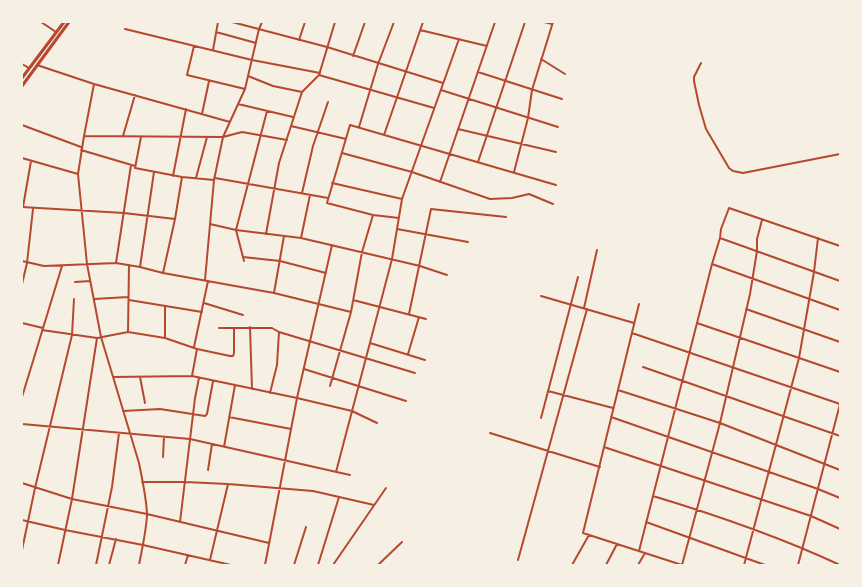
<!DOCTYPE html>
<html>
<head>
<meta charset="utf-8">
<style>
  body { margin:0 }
  #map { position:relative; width:862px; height:587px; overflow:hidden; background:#f6efe4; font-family:"IBM Plex Sans",sans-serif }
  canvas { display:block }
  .frame { position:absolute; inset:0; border:23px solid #f6efe4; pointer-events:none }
</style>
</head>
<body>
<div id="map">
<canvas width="862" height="587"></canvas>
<div class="frame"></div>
</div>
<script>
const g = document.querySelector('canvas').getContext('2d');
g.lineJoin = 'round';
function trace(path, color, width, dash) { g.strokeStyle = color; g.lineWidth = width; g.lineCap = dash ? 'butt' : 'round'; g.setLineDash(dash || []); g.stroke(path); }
const minor = new Path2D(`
  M 41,22 L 56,32
  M 232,22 L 327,47 L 443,83
  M 544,22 L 552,24
  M 125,29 L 252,60 L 320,73
  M 420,30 L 487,46
  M 216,32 L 256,43
  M 299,40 L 305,22
  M 194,46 L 187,75 L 245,89
  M 213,50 L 218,22
  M 353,56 L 365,22
  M 541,59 L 565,74
  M 701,63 L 694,77 L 694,81 L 699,105 L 706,129 L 729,168 L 733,171 L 743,173 L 840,154
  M 22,64 L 29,68
  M 37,65 L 94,84 L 230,122
  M 478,72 L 562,99
  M 319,75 L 434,108
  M 248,76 L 273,86 L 302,92
  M 94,84 L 84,136 L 78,174 L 87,264 L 101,337 L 139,463 C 142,478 147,501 147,516 C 146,532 142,549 139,565
  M 441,90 L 558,127
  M 238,104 L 293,117
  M 202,114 L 209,81
  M 22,125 L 81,147
  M 291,126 L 346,139
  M 359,127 L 378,64 L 394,22
  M 458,129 L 556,152
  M 384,135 L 423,22
  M 84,136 L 223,137 L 242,132 L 287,140
  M 123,136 L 135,95
  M 141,137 L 135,168 L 182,177 L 214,180
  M 81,150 L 135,166
  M 342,153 L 412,172 L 490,199 L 512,198 L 529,194 L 553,204
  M 22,158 L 78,174
  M 478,162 L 525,22
  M 514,172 L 528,118 L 532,90 L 553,22
  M 173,176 L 186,109
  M 196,178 L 207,137
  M 215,178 L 328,198
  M 440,182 L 495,22
  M 332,183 L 402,199
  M 302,193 L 313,146 L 328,102
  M 22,207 L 124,213 L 175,219
  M 23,207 L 31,161
  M 399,218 L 373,215 L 327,203 L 350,125 L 556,185
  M 210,224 L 236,230 L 301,238 L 420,266 L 447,275
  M 397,229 L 468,242
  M 266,234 L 279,163 L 302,92 L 319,75 L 335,22
  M 301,238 L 310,195
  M 720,238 L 840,281
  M 243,257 L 280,261 L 326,273
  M 22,261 L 44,266 L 116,263 L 140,267 L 163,273 L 274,293 L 351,312
  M 244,261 L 236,230 L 267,111
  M 116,263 L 131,165
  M 712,264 L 840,310
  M 140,267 L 154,172
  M 163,273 L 175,219 L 182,177
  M 205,280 L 214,180 L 223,137 L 245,89 L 259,29 L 262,22
  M 75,282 L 90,281
  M 22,284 L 27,263 L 33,209
  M 274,293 L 284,236
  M 541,296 L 634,323
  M 94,299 L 128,297
  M 129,300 L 202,312
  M 353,300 L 426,319
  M 204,303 L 243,315
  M 639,304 L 583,533 L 682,565
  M 165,306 L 165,338
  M 584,308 L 597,250
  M 746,309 L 840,342
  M 409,314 L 431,209 L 506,217
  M 22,323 L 43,328
  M 697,323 L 840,372
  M 250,327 L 252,389
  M 219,328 L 272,328 L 279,332 L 415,373
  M 42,330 L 97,338 L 128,332 L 165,338 L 197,349 L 230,356 L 233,356 L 234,353 L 234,328
  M 128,332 L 129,265
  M 632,333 L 840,404
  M 370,343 L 425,360
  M 194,347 L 208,281
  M 408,354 L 419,317
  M 643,367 L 840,436
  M 304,369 L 406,401
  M 192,376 L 197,349
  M 113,377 L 192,376 L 297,398 L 352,411 L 377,423
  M 140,377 L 145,403
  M 330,386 L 351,312 L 362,252 L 373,215
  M 618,390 L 720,423 L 840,470
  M 548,391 L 613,408
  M 270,393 L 277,365 L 279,332
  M 22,397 L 62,266
  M 123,411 L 160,409 L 205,416 L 207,414 L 213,381
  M 229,417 L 291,429
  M 611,417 L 818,489 L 840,498
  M 541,418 L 578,277
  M 22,424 L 190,439 L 350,475
  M 490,433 L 600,467
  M 224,447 L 235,385
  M 604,447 L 811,516 L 840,529
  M 163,457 L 164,437
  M 208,470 L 212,444
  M 336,472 L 392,259 L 402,199 L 459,39
  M 142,482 L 185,482 L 228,484 L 313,491 L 374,505
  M 22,483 L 72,499 L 147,514 L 269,543
  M 653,496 C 716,515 780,537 840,565
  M 22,520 L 65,530 L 143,545 L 231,565
  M 180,522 L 195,398 L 199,378
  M 646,522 L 765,565
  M 22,550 L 35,488 L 72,335 L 74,299
  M 639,551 L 712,264 L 720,238 L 721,229 L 729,208 L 840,246
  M 210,560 L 228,484
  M 518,560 L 587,309
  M 58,565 L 72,499 L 97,338
  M 96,565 L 112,487 L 119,433
  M 109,565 L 116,539
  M 185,565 L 188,555
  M 265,565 L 297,398 L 332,245
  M 294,565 L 306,527
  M 318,565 L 339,497
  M 333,565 L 386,488
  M 378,565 L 402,542
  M 572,565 L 589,535
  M 606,565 L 617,544
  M 638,565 L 645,553
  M 682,565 L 720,423 L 750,294 L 757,251 L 757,239 L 762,220
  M 744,565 L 799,358 L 814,272 L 818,238
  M 798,565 L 840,404`);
const trunk = new Path2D(`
  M 22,78 L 64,22
  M 22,86 L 69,22`);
trace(minor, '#b5482f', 2);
trace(trunk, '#b5482f', 3);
</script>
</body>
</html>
